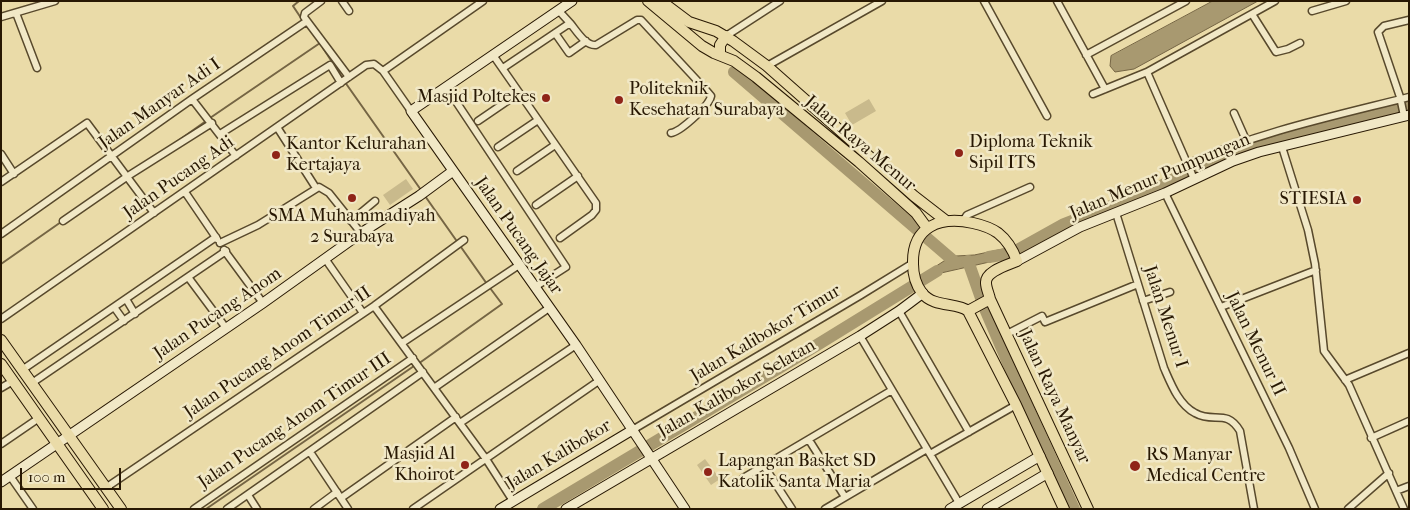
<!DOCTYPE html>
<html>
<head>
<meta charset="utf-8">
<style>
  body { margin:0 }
  #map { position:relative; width:1410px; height:510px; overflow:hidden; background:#eadba8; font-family:"IM FELL French Canon",serif }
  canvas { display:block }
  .frame { position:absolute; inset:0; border:2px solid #281803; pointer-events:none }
  .scale { position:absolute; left:20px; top:468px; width:101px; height:22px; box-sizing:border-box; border:2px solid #281803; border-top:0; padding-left:6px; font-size:15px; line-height:18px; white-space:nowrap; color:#281803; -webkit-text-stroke:4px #f1e8c6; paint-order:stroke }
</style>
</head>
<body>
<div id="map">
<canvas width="1410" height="510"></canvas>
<div class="frame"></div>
<div class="scale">100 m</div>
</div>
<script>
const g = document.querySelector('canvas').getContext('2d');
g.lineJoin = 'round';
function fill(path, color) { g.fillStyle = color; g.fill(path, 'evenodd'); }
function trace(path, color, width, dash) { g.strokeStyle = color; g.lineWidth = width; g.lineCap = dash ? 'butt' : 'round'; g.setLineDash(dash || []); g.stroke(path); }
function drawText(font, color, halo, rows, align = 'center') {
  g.font = font + ' "IM FELL French Canon",serif'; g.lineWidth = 5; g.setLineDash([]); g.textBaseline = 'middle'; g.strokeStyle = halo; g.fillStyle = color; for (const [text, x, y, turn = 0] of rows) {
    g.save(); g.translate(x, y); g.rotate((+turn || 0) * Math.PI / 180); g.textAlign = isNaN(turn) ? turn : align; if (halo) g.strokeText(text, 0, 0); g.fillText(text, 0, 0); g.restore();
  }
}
const green = new Path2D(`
  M 869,99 L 876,111 L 852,125 L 845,113 Z
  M 406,179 L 413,189 L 390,205 L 383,195 Z
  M 705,459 L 720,479 L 711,485 L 697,465 Z`);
const water = new Path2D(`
  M 1213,1 L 1258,1 L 1134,69 L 1115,72 L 1110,66 L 1111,56 Z
  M 1005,249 L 1007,258 L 941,273 L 926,282 L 921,276 L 947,259 L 956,256 L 974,255 Z`);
const stream = new Path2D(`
  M 299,1 L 293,6 L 301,18
  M 323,48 L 347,85 L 421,190
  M 210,118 L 320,43
  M 175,143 L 206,121
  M 425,196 L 487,284
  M 1,264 L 61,222
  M 418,364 L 502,304 L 490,288
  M 206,509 L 414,366`);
const river = new Path2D(`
  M 734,72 L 956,263
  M 989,257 L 1012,253 L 1064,224 L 1157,188 L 1185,173 L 1255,144 L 1409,104
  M 968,261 L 981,298
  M 985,309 L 1017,384 L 1074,509
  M 543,509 L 804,353 L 937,271`);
const street = new Path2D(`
  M 321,1 L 305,13 L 304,17 L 349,77
  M 342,1 L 349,11
  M 984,1 L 1047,116
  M 1057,1 L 1105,89
  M 1312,11 L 1346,1
  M 16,13 L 37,68
  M 1252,14 L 1276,52 L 1288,49 L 1300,43
  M 1,17 L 55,1
  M 570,23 C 576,30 585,46 596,45 L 637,20 L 641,20 L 705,89 L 711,96 L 710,99 C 706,108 680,132 671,133
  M 555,33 L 569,53 L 586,41
  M 726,36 L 780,1
  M 493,55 L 596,203 L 596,210 L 592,215 L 560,238
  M 1086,55 L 1186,1
  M 767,66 L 882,1
  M 503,68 L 570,23 L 559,11
  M 383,71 L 483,1
  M 1147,72 L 1194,179
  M 447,88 L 566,267 L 535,287
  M 1093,94 L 1147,72 L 1275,1
  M 192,99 L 236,156
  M 1234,113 L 1246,140
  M 1404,116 L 1400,97 L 1378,32 L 1384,26 L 1409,20
  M 478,121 L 519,93
  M 277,127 L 316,188
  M 220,134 L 330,65 L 341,83
  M 498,147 L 538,120
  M 1282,147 L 1308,230 L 1315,264 L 1324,351 L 1349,385 L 1404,509
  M 1,154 L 14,174
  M 1187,164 C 1258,132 1334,116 1409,97
  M 517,171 L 555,145
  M 1,182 L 87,123 L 154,213
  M 185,192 L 217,239
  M 1165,193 L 1289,448 L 1315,509
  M 536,205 L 578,176
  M 1116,213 L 1164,368 C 1171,384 1179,405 1195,413 C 1214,424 1226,408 1240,431 L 1254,509
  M 63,221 L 128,176 L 212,123
  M 351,221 L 375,201
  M 963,221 L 967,215 L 1030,187
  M 1,234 L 192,99 L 307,21
  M 220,243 L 258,225 L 319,187 L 329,193 L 361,233
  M 224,250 L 263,303
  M 326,260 L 363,313
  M 188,277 L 226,328
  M 126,299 L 135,314
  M 1143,301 L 1170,292
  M 374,306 L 486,459 L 513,501
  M 114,307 L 124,321
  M 1221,307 L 1316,270
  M 899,311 L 969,432
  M 1,319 L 366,65 L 374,64 L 383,71 L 411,111
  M 1007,334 L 1042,316 L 1045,322 L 1138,284
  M 860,336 L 959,503
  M 402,343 L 519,265
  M 22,370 L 216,237
  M 1345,380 L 1409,353
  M 32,383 L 226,251
  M 1,388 L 13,381
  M 434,388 L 549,308
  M 460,423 L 576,345
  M 634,429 L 861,295 L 913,263
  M 1371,438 L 1409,421
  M 809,440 L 845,497
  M 1,444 L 39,418
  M 310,452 L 348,509
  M 930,454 L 1016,405
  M 764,466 L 792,509
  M 10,476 L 33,509
  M 743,478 L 892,390
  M 107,487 L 374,306 L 464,240
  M 1396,491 L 1409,486
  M 248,495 L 257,509
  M 341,498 L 456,417
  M 194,509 L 413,358
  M 227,509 L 423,372
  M 314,509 L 337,492
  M 413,509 L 600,380
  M 825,509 L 927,449
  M 1348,509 L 1389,473`);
const secondary = new Path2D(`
  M 572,1 L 411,111 L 576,345 L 685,509
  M 1017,261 L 1080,227 L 1165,193 L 1233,161 L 1259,152 L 1409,115
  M 1,482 L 263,303 L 361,233 L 419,196 L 453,171
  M 500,509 L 634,429
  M 566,509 L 860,336 L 899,311 L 923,293
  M 950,509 L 1040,456
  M 987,509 L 1048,473`);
const primary = new Path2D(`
  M 648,1 L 702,46 L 714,53 L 734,61 L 756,77 L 859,162 L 916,213 L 927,228
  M 661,1 L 689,22 L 716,31 L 733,41 L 767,66 L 914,196 L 945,220
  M 720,55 L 720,45 L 726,36
  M 968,311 C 957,302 934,308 922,293 C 916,285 913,274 913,264 C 912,226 940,216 973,223 C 982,225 991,228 998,233 C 1007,240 1013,250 1017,261 C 1008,265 985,271 986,283 C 986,288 989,294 990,299 L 1088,509
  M 968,311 L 1016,405 L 1064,509
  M 968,311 L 990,299
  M 1,340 L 121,509
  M 1,364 L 103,509`);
const markers = [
  [546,98,5,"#8f2418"],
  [619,100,5,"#8f2418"],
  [959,153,5,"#8f2418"],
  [276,155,5,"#8f2418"],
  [352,198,5,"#8f2418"],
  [1357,200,5,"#8f2418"],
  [465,465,5,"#8f2418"],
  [1135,466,6,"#8f2418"],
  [708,472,5,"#8f2418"]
];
const poiNames = [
  ["Politeknik",629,90],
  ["Kesehatan Surabaya",629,111],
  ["Masjid Poltekes",536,98,"right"],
  ["Diploma Teknik",969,143],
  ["Sipil ITS",969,164],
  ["Kantor Kelurahan",286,145],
  ["Kertajaya",286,166],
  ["STIESIA",1347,200,"right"],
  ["SMA Muhammadiyah",352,217,"center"],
  ["2 Surabaya",352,238,"center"],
  ["Masjid Al",455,455,"right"],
  ["Khoirot",455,476,"right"],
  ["RS Manyar",1146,456],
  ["Medical Centre",1146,477],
  ["Lapangan Basket SD",718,462],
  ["Katolik Santa Maria",718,483]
];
const streetNames = [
  ["Jalan Manyar Adi I",160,104,-35],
  ["Jalan Raya Menur",860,144,40],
  ["Jalan Menur Pumpungan",1160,177,-23],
  ["Jalan Pucang Adi",179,178,-35],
  ["Jalan Pucang Jajar",518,236,55],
  ["Jalan Pucang Anom",218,314,-34],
  ["Jalan Menur I",1165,317,72],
  ["Jalan Kalibokor Timur",766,334,-31],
  ["Jalan Menur II",1255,344,64],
  ["Jalan Pucang Anom Timur II",278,353,-34],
  ["Jalan Kalibokor Selatan",737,389,-30],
  ["Jalan Raya Manyar",1054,397,65],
  ["Jalan Pucang Anom Timur III",295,421,-34],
  ["Jalan Kalibokor",559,455,-31]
];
fill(green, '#c9ba8c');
fill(water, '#a89970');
trace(water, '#756544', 1);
trace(stream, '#756544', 2);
trace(river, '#a89970', 12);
trace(street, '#58492c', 9);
trace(secondary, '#281803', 11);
trace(primary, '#281803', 12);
trace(street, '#f1e8c6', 6);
trace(secondary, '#f1e8c6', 9);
trace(primary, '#eadba8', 10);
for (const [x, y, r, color] of markers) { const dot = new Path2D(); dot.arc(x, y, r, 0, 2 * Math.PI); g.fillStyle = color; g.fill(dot); trace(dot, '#f1e8c6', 2); }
drawText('18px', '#281803', '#f1e8c6', poiNames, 'left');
drawText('18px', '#281803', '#f1e8c6', streetNames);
</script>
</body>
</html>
